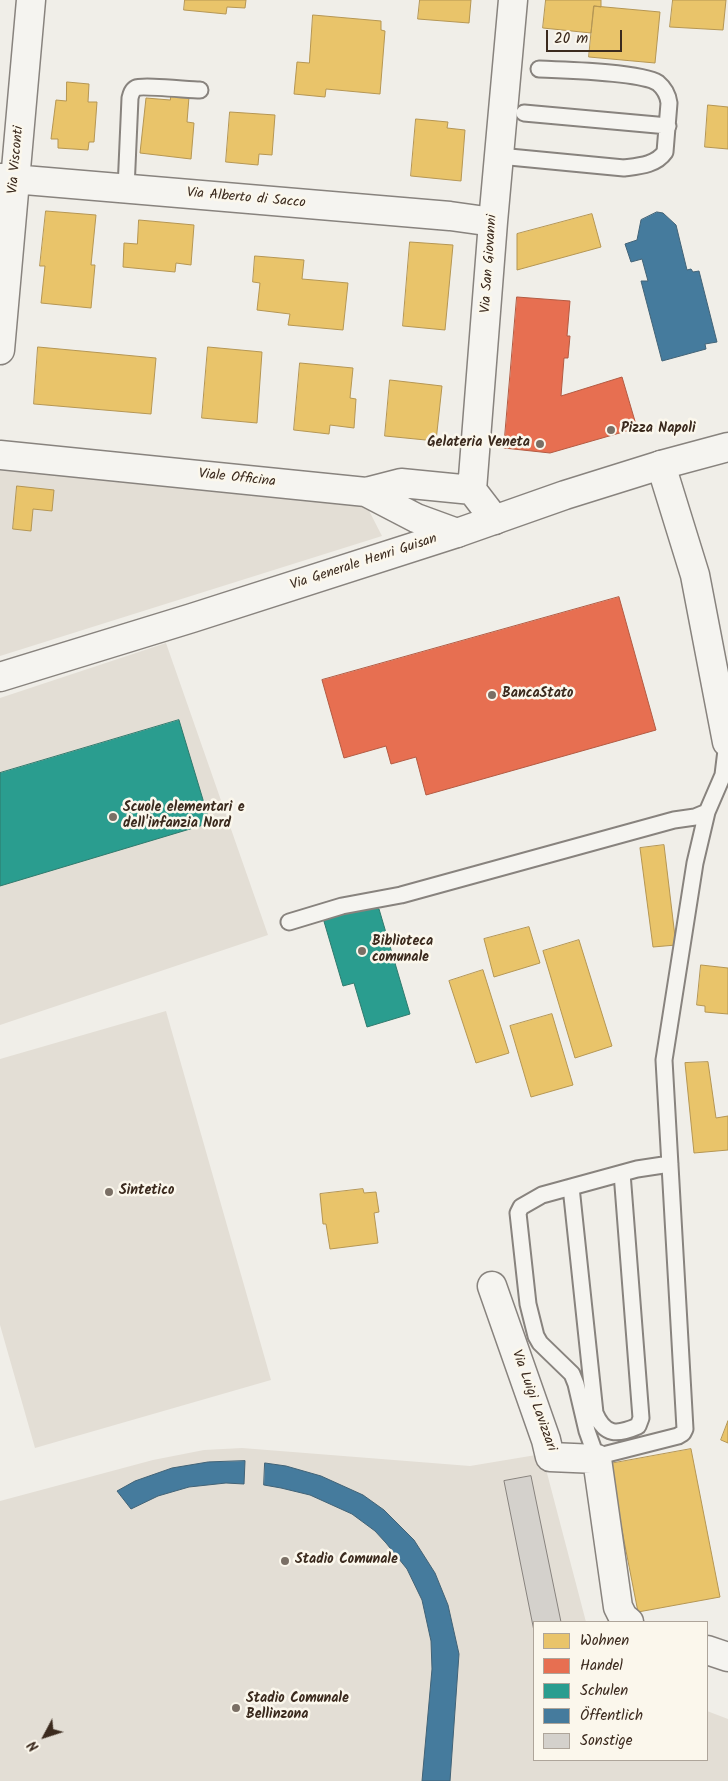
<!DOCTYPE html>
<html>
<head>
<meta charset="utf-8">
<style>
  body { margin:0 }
  #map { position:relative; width:728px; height:1781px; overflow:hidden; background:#f0eee8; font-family:Kalam,sans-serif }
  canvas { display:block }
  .legend { position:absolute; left:533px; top:1621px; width:175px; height:140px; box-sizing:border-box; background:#fbf7ec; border:1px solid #aea59a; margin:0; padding:6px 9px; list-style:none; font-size:15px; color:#3b2a1e }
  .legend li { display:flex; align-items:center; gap:10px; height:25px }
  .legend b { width:25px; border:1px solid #aea59a }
  .north { position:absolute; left:20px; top:1711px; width:50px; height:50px; -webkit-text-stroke:4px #fbf7ec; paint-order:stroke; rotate:230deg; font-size:14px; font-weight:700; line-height:20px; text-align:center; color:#3b2a1e }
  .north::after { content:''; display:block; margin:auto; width:18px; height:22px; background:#3b2a1e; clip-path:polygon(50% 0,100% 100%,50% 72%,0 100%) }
  .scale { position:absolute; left:546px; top:30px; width:76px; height:22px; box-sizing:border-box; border:2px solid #3b2a1e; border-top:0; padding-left:6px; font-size:15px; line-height:18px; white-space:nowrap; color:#3b2a1e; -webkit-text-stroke:4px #fbf7ec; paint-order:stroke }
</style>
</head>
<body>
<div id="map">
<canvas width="728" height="1781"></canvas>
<ul class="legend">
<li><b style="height:14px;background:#e9c46a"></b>Wohnen</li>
<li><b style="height:14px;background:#e76f51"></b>Handel</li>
<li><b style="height:14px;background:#2a9d8f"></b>Schulen</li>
<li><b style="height:14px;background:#457b9d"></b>Öffentlich</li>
<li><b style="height:14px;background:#d4d1cc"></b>Sonstige</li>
</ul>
<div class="north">N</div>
<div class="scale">20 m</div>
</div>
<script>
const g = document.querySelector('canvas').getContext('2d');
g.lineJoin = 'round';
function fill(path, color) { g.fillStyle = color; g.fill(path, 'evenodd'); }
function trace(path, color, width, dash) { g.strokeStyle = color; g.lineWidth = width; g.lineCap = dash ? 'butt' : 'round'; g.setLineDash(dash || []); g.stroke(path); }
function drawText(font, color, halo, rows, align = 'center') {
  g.font = font + ' Kalam,sans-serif'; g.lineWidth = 5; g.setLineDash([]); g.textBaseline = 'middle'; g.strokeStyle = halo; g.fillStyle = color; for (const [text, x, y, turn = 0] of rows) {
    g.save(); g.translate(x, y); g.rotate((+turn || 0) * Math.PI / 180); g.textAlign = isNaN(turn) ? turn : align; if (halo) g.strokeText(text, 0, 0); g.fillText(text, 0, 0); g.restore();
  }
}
const built = new Path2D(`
  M 0,455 L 363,499 L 382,536 L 0,656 Z
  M 166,643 L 268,935 L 0,1025 L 0,698 Z
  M 166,1011 L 271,1380 L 35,1448 L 0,1325 L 0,1059 Z
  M 242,1448 L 470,1466 L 542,1454 L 586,1622 L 534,1622 L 534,1760 L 707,1760 L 707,1711 L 728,1719 L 728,1781 L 0,1781 L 0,1501 L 153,1460 L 204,1450 Z`);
const homes = new Path2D(`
  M 185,0 L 246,0 L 245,8 L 227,7 L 226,14 L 184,10 Z
  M 420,0 L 471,0 L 469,23 L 418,19 Z
  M 546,0 L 601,0 L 601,7 L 594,6 L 591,33 L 543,28 Z
  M 673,0 L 726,0 L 723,30 L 670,27 Z
  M 594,6 L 660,12 L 655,63 L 589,57 Z
  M 313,15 L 381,21 L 381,30 L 385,31 L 380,94 L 326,89 L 325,97 L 294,94 L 297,62 L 309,63 Z
  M 67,82 L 89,84 L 88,102 L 97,102 L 94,142 L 89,142 L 88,150 L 58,148 L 58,139 L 51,139 L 56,100 L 66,101 Z
  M 171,95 L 189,97 L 187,122 L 194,123 L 191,159 L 140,153 L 146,98 L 170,100 Z
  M 708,105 L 728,107 L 728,149 L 705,147 Z
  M 230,112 L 275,115 L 272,155 L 259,154 L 258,165 L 226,162 Z
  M 416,119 L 448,122 L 447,128 L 465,130 L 461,181 L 411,176 Z
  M 46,211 L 96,215 L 91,265 L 95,265 L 91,308 L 41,303 L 45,266 L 40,266 Z
  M 592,214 L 601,247 L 517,270 L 517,234 Z
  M 139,220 L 194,225 L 191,265 L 176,263 L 175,272 L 123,267 L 124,243 L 137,244 Z
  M 410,242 L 453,245 L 445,330 L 403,326 Z
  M 255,256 L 304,260 L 302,279 L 348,283 L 343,330 L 288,325 L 290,314 L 257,310 L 260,283 L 253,282 Z
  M 38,347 L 156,358 L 151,414 L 34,404 Z
  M 208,347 L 262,352 L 257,423 L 202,418 Z
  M 300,363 L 353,368 L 350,398 L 356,399 L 354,428 L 330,425 L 329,434 L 294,430 Z
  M 390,380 L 442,386 L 436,441 L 385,436 Z
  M 17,486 L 54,490 L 52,511 L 33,509 L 31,531 L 13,529 Z
  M 664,845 L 676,945 L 653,947 L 640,848 Z
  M 529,927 L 540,963 L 494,977 L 484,939 Z
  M 579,940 L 612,1046 L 575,1058 L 543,951 Z
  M 701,965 L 728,968 L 728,1014 L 705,1012 L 705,1006 L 697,1005 Z
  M 483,970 L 509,1053 L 476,1063 L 449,981 Z
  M 552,1014 L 573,1085 L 531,1097 L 510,1026 Z
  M 708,1062 L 716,1118 L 728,1116 L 728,1150 L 694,1153 L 685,1063 Z
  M 363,1189 L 364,1193 L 376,1192 L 379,1212 L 374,1213 L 378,1243 L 330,1249 L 326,1224 L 323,1224 L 320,1194 Z
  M 728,1421 L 728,1443 L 721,1440 Z
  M 691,1449 L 720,1597 L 638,1612 L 609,1464 Z`);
const shops = new Path2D(`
  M 517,297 L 570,301 L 567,336 L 570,336 L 568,358 L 564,358 L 561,396 L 622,377 L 637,428 L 550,453 L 504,448 Z
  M 619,597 L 656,730 L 426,795 L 416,757 L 391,764 L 386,746 L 344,758 L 322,680 Z`);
const schools = new Path2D(`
  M 179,720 L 210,823 L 0,886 L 0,773 Z
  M 368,904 L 379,909 L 410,1014 L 367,1027 L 354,983 L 343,986 L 323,918 Z`);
const public = new Path2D(`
  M 657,212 L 663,213 L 676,225 L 687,270 L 691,269 L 693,272 L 699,271 L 717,342 L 705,344 L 706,349 L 662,361 L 641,281 L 648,281 L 642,259 L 631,262 L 625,244 L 637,240 L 641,220 Z
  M 245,1461 L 244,1484 L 226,1483 L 189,1487 L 158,1496 L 131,1509 L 117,1491 L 135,1481 L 172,1468 L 208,1462 Z
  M 265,1463 L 286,1466 L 321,1476 L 363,1495 L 384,1510 L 414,1540 L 435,1573 L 448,1605 L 459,1654 L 450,1781 L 422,1781 L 432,1669 L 431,1641 L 422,1600 L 407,1569 L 386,1543 L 375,1531 L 352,1514 L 310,1495 L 281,1488 L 264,1485 Z`);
const building = new Path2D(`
  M 531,1476 L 561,1622 L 534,1622 L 534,1631 L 504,1481 Z`);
const lane = new Path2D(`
  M 524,113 L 668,126
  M 499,156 L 624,168 C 639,166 656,165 665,152 L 669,103 C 668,95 664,88 658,83 C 641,72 563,70 539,69
  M 126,189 L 130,98 C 131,94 132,90 136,88 C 142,85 190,90 200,90
  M 289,922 L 342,906 L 401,895 L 674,820 L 695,817 L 707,812
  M 670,1164 L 637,1169 L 542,1195 L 521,1207 L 518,1213 L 528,1304 L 536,1336 L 540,1343 L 572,1374 L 576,1384 L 587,1431 L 597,1459 L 607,1454 L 678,1436 L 683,1433 L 685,1429 L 664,1060 L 695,863 L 707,812 L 723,775 L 727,742
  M 571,1187 L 595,1413 C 605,1436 617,1435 638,1426 L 641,1418 L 622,1173`);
const street = new Path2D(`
  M 0,178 L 450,216 L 493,222
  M 0,350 L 31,0
  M 0,455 L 366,492 L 401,483 L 472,490
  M 661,465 L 695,575 L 727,742
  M 366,492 L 416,518 L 457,533
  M 495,520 L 472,490 L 493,222 L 513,0
  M 492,1286 L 546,1440 L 550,1457 L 597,1459 L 618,1607 L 623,1617 L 629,1622
  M 707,1650 L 728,1657`);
const primary = new Path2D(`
  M 0,677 L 192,618 L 457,533 L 565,495 L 661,465 L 728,447`);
const markers = [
  [611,430,5,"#7a6f65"],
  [540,444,5,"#7a6f65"],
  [492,695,5,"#7a6f65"],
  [113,817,5,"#7a6f65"],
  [362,951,5,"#7a6f65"],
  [109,1192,5,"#7a6f65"],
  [285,1561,5,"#7a6f65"],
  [236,1708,5,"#7a6f65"]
];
const streetNames = [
  ["Via Visconti",17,160,-85],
  ["Via Alberto di Sacco",246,199,5],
  ["Via San Giovanni",490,264,-86],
  ["Viale Officina",237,479,6],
  ["Via Generale Henri Guisan",364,563,-18],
  ["Via Luigi Lavizzari",533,1401,70]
];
const poiNames = [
  ["Pizza Napoli",621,430],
  ["Gelateria Veneta",530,444,"right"],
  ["BancaStato",502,695],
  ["Scuole elementari e",123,809],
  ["dell'infanzia Nord",123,825],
  ["Biblioteca",372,943],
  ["comunale",372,959],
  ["Sintetico",119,1192],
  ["Stadio Comunale",295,1561],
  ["Stadio Comunale",246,1700],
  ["Bellinzona",246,1716]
];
fill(built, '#e3ded5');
fill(homes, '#e9c46a');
trace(homes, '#b59653', 1);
fill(shops, '#e76f51');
trace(shops, '#b35a42', 1);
fill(schools, '#2a9d8f');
trace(schools, '#2f7a6d', 1);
fill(public, '#457b9d');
trace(public, '#426377', 1);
fill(building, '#d4d1cc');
trace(building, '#88837e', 1);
trace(lane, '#88837e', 19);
trace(street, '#88837e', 31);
trace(primary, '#88837e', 31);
trace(lane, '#f5f4f0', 15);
trace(street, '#f5f4f0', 28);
trace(primary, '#f5f4f0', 28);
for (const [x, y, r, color] of markers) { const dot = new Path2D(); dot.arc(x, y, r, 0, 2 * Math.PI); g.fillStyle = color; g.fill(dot); trace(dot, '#fbf7ec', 2); }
drawText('14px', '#3b2a1e', '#fbf7ec', streetNames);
drawText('bold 14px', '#3b2a1e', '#fbf7ec', poiNames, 'left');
</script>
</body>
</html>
